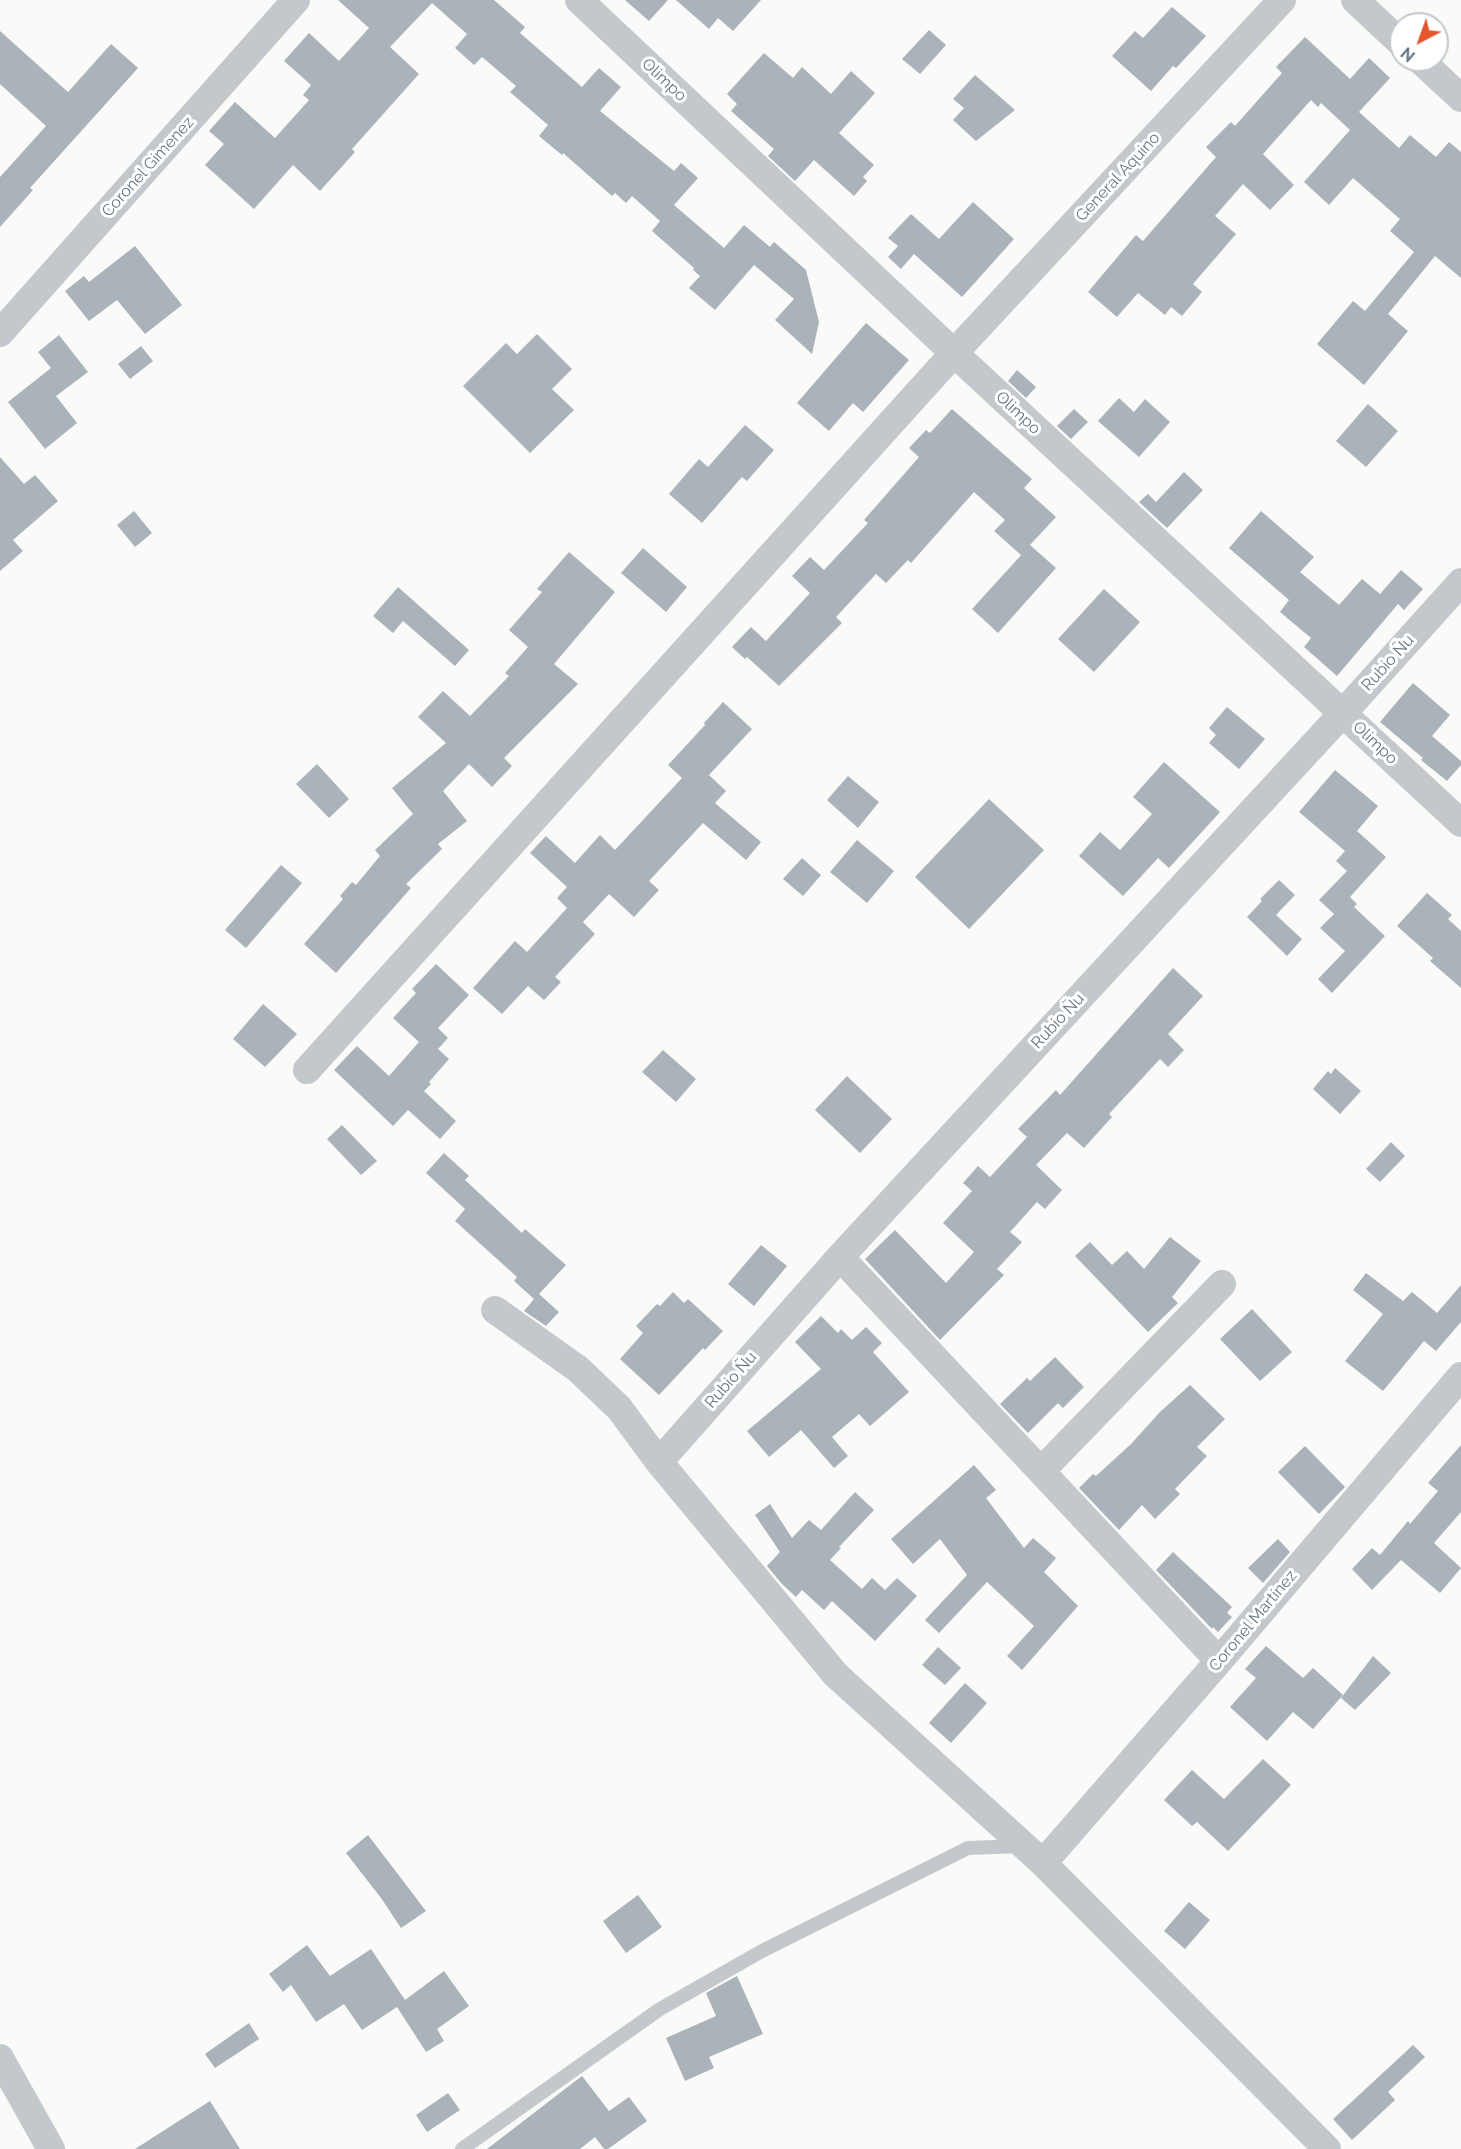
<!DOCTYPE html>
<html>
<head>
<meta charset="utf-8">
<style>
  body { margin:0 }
  #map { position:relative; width:1461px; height:2149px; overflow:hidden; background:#fafaf8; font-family:Raleway,sans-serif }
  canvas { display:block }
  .north { position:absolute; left:1389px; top:12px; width:60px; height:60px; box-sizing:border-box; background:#fff; border:2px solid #c1c8cd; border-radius:50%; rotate:221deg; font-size:16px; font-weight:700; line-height:24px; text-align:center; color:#657683 }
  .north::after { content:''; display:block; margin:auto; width:21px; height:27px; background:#e4572e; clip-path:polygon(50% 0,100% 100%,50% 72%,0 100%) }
</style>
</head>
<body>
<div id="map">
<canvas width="1461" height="2149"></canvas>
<div class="north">N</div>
</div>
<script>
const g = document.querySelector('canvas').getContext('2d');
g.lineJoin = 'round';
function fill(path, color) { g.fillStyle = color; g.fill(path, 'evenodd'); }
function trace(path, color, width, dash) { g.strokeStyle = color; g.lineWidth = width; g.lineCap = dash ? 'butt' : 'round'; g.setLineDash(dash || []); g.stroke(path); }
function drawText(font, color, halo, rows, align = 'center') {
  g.font = font + ' Raleway,sans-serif'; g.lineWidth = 6; g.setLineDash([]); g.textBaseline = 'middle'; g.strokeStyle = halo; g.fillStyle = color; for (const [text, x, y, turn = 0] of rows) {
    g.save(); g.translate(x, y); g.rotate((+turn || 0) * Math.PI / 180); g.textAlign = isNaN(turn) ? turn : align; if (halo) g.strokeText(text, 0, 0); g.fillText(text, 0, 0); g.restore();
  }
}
const building = new Path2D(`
  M 338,0 L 494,0 L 525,27 L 520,33 L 582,87 L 599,68 L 621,87 L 600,111 L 674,171 L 681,163 L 698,178 L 674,205 L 724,248 L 744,225 L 770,247 L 774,242 L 806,270 L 819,322 L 812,354 L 775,320 L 794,299 L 754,265 L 715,310 L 689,288 L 700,276 L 693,270 L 694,268 L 652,231 L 660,221 L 632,196 L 626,203 L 615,193 L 612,196 L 563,153 L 562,155 L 539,136 L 548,125 L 510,92 L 516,86 L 482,57 L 474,65 L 455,48 L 467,34 L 432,3 L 390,47 L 419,74 L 352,149 L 355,152 L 320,191 L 293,165 L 254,209 L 205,165 L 224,144 L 209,131 L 235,102 L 275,138 L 309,100 L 303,95 L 311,85 L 284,61 L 309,33 L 339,61 L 369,28 Z
  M 625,0 L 668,0 L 649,21 Z
  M 676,0 L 761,0 L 733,31 L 718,18 L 709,29 Z
  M 1172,7 L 1206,36 L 1176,68 L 1173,66 L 1151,91 L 1112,56 L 1135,31 L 1143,38 Z
  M 929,30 L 946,45 L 920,74 L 902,59 Z
  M 0,31 L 68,92 L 111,44 L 138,68 L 30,188 L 33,190 L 0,227 L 0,177 L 46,126 L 0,84 Z
  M 1305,37 L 1350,79 L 1369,58 L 1390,78 L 1359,112 L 1399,148 L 1410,135 L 1436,157 L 1449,142 L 1461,152 L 1461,278 L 1435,256 L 1388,314 L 1408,331 L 1364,385 L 1317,344 L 1353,301 L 1365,311 L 1414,252 L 1390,231 L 1400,219 L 1353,178 L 1329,205 L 1304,182 L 1350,130 L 1321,103 L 1318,107 L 1311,100 L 1263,154 L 1294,185 L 1270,210 L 1243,184 L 1215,216 L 1236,234 L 1193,284 L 1202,292 L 1182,316 L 1171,307 L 1165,315 L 1138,293 L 1117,317 L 1088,292 L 1136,235 L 1143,241 L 1216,157 L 1206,147 L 1231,122 L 1235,126 L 1282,73 L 1276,67 Z
  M 764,53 L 793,78 L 802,67 L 831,94 L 851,71 L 875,93 L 839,133 L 874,165 L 863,177 L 867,181 L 854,196 L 814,160 L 795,181 L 768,156 L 774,149 L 731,111 L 737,104 L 727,94 Z
  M 975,75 L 1015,110 L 976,141 L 953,120 L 964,108 L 953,99 Z
  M 973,202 L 1014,239 L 962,297 L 914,254 L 901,269 L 888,257 L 898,246 L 888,238 L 911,214 L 939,239 Z
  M 135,246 L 182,305 L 145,334 L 117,300 L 89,321 L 65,291 L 84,276 L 89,282 Z
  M 866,323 L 909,360 L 863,412 L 853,403 L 829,431 L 797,403 Z
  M 537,334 L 572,369 L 552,389 L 574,410 L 530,453 L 463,386 L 506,343 L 517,354 Z
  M 59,335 L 88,372 L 56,396 L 77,423 L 45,449 L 8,402 L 51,368 L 38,352 Z
  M 141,346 L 153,361 L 130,379 L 118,364 Z
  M 1017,370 L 1036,387 L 1026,398 L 1008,381 Z
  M 1119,398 L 1134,412 L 1145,399 L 1170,422 L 1139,457 L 1098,421 Z
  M 1368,404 L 1398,431 L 1366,467 L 1336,441 Z
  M 952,409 L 1032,479 L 1024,488 L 1056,517 L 1030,545 L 1056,568 L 998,633 L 972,609 L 1024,552 L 1021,555 L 994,531 L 1005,520 L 974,492 L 911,563 L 908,560 L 886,583 L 876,574 L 836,617 L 842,623 L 779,686 L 747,657 L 745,659 L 732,647 L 751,627 L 766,641 L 810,593 L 792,576 L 810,557 L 824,570 L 868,523 L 864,520 L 919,457 L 909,448 L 926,430 L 930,433 Z
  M 1074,409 L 1088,422 L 1071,439 L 1057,426 Z
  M 745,425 L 774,450 L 747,481 L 742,477 L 702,523 L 669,494 L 699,459 L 708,467 Z
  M 0,457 L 24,484 L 35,475 L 58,501 L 13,540 L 23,551 L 0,571 Z
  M 1184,472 L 1203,490 L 1167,528 L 1139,502 L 1148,494 L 1156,502 Z
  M 134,511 L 152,533 L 135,547 L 117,525 Z
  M 1261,511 L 1314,557 L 1300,572 L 1339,605 L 1362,579 L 1380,594 L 1401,570 L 1423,589 L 1404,610 L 1398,604 L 1337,676 L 1304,647 L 1311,638 L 1280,612 L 1289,600 L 1229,548 Z
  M 643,548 L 687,587 L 666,612 L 621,573 Z
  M 569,552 L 615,592 L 554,664 L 578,684 L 504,758 L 512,766 L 492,787 L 469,764 L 443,791 L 467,821 L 438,844 L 442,849 L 406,884 L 411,888 L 336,973 L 304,944 L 343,899 L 340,896 L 352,882 L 356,885 L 380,856 L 375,850 L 413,814 L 392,788 L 446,743 L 418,717 L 443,691 L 470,716 L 509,676 L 505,673 L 528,647 L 509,630 L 542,592 L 537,589 Z
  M 398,587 L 469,650 L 455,666 L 403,621 L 393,633 L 373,616 Z
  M 1104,589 L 1140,622 L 1094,672 L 1058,639 Z
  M 1413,683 L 1450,715 L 1432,736 L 1461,761 L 1461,765 L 1447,781 L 1421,760 L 1423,758 L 1380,722 Z
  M 723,702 L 752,729 L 709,775 L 726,791 L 715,803 L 761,842 L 746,860 L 703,823 L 649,881 L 659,890 L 634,917 L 609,894 L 583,922 L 595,934 L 555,977 L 561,982 L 544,1000 L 528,986 L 502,1014 L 473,988 L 515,941 L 527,952 L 567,908 L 557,898 L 567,887 L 530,853 L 546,836 L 575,863 L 600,835 L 615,850 L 682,778 L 668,765 L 705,725 L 704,723 Z
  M 1227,707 L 1265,739 L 1239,769 L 1209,743 L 1216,735 L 1209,728 Z
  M 1164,762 L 1220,812 L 1169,868 L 1158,858 L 1123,896 L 1079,856 L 1100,832 L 1120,850 L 1152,814 L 1133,797 Z
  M 317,764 L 349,799 L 329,818 L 296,784 Z
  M 1335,770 L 1378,806 L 1357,831 L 1386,857 L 1350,897 L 1357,904 L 1354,907 L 1385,936 L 1332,993 L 1318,979 L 1345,951 L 1320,928 L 1334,914 L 1319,900 L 1347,871 L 1336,861 L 1345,851 L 1299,812 Z
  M 848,776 L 879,802 L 858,828 L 827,800 Z
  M 989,799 L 1044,850 L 969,929 L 915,877 Z
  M 857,840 L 894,871 L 867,903 L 830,872 Z
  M 802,858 L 821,875 L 803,896 L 783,879 Z
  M 281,865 L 302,883 L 246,948 L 225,930 Z
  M 1279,880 L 1295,895 L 1276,915 L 1302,939 L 1287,956 L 1247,917 L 1262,901 L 1260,899 Z
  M 1427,893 L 1452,915 L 1448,919 L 1461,931 L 1461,988 L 1430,961 L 1433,958 L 1397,926 Z
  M 436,964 L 469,995 L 438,1028 L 448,1038 L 438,1049 L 449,1059 L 429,1082 L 431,1084 L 424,1091 L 456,1121 L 440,1139 L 408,1110 L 393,1126 L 334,1070 L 357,1046 L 389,1076 L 419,1042 L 393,1018 L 416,993 L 412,989 Z
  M 1173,968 L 1203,996 L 1168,1034 L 1184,1050 L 1168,1067 L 1160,1059 L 1109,1114 L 1112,1117 L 1084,1148 L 1067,1133 L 1036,1165 L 1062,1190 L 1045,1209 L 1037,1202 L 1010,1232 L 1022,1242 L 997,1269 L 1004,1275 L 940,1340 L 865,1259 L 895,1230 L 946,1283 L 974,1252 L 943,1223 L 972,1191 L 963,1183 L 978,1166 L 990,1177 L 1027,1137 L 1018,1129 L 1056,1090 L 1060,1095 Z
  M 263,1004 L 297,1034 L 265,1067 L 233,1039 Z
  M 663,1050 L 696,1079 L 676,1102 L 642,1072 Z
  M 1335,1068 L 1361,1091 L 1340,1114 L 1313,1089 L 1328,1071 L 1331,1074 Z
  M 847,1076 L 892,1119 L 860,1153 L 815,1110 Z
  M 342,1125 L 377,1161 L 361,1175 L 327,1139 Z
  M 1391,1142 L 1405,1156 L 1380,1182 L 1366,1169 Z
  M 444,1153 L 469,1176 L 465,1180 L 522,1233 L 525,1229 L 566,1265 L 539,1294 L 559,1312 L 546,1326 L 524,1311 L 534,1299 L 514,1281 L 517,1277 L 455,1221 L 465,1209 L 426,1173 Z
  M 1170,1237 L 1201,1261 L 1172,1297 L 1178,1303 L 1148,1332 L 1075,1256 L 1090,1242 L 1112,1265 L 1127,1251 L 1144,1269 Z
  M 761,1245 L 787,1266 L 754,1306 L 728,1284 Z
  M 1366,1273 L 1403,1301 L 1412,1292 L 1437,1313 L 1461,1285 L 1461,1322 L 1436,1351 L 1424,1341 L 1383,1391 L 1345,1361 L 1383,1314 L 1353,1290 Z
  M 673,1292 L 684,1303 L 688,1299 L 723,1331 L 705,1350 L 703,1348 L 659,1395 L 620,1359 L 643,1333 L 636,1326 L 657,1304 L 660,1306 Z
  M 1252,1309 L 1292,1352 L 1260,1381 L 1220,1339 Z
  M 821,1316 L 838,1333 L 841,1329 L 852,1340 L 866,1327 L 882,1343 L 873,1352 L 909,1392 L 870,1426 L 859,1414 L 832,1437 L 848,1456 L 834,1468 L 801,1430 L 769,1457 L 747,1431 L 821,1369 L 795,1342 Z
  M 1055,1357 L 1084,1387 L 1063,1408 L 1058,1403 L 1028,1433 L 1000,1404 L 1027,1378 L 1030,1381 Z
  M 1190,1385 L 1225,1419 L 1197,1447 L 1207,1456 L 1175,1489 L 1180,1494 L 1155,1519 L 1142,1505 L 1119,1530 L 1079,1488 L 1093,1474 L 1096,1476 L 1131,1444 L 1160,1412 Z
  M 1461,1445 L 1461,1512 L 1434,1543 L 1461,1568 L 1440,1593 L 1401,1560 L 1372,1590 L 1352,1569 L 1372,1548 L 1380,1555 L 1408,1521 L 1410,1524 L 1438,1491 L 1428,1483 Z
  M 1305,1446 L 1345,1487 L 1319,1514 L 1278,1472 Z
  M 974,1465 L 996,1490 L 986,1498 L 1024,1548 L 1033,1538 L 1056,1558 L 1044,1572 L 1078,1606 L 1022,1670 L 1007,1656 L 1034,1626 L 987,1582 L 939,1633 L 925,1620 L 967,1575 L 940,1539 L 913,1564 L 891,1539 Z
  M 855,1492 L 874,1510 L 839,1547 L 841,1548 L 830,1560 L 862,1589 L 872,1578 L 885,1590 L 897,1578 L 917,1596 L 875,1641 L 832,1601 L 824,1610 L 802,1590 L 796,1597 L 782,1584 L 767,1566 L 780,1552 L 755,1515 L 770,1504 L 792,1538 L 809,1520 L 821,1530 Z
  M 1278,1539 L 1290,1552 L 1263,1583 L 1248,1568 Z
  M 1173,1552 L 1232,1607 L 1227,1613 L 1232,1617 L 1218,1632 L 1213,1627 L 1212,1629 L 1156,1570 Z
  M 1266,1646 L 1303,1678 L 1313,1668 L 1343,1695 L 1313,1729 L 1293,1712 L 1267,1741 L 1230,1707 L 1256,1678 L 1245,1669 Z
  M 938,1647 L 961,1668 L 945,1685 L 922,1665 Z
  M 1373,1656 L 1391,1673 L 1355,1710 L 1341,1698 Z
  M 965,1683 L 987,1703 L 951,1743 L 929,1723 Z
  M 1263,1759 L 1291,1785 L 1228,1851 L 1197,1822 L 1192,1826 L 1164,1800 L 1192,1770 L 1224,1799 Z
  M 368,1835 L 426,1911 L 401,1928 L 381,1898 L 346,1853 Z
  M 638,1895 L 662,1927 L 626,1953 L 603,1921 Z
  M 1189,1902 L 1210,1920 L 1185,1949 L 1164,1931 Z
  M 307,1945 L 330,1976 L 371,1949 L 405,2000 L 444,1971 L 469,2006 L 437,2029 L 444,2041 L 426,2052 L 397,2007 L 362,2030 L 344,2004 L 316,2022 L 291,1985 L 283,1992 L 269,1974 Z
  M 737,1976 L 763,2034 L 709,2057 L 714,2068 L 685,2081 L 666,2038 L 716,2016 L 706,1993 Z
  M 249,2023 L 259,2039 L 215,2068 L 205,2054 Z
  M 1413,2045 L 1425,2057 L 1388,2092 L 1395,2100 L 1352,2140 L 1333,2119 Z
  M 582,2076 L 609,2111 L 629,2097 L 647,2121 L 608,2149 L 604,2149 L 595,2137 L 580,2149 L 487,2149 Z
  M 448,2093 L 460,2110 L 427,2132 L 416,2115 Z
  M 210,2101 L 240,2149 L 135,2149 Z`);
const lane = new Path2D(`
  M 462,2149 L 660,2009 L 762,1951 L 968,1848 L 1021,1846`);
const street = new Path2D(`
  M 579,0 L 954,353 L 1461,823
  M 1355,0 L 1401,43
  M 1420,60 L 1461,98
  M 0,333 L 296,0
  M 307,1070 L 954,353 L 1282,0
  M 840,1257 L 1219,1661
  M 495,1310 L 578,1369 L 619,1408 L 659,1462 L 836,1675 L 1043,1863 L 1327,2149
  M 659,1462 L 840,1257 L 1342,714 L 1461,582
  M 1041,1471 L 1222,1284
  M 1043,1863 L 1219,1661 L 1461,1376
  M 0,2058 L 51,2149`);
const streetNames = [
  ["Olimpo",664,80,43],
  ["Coronel Gimenez",148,167,-48],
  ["General Aquino",1118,177,-47],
  ["Olimpo",1018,413,43],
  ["Rubio Ñu",1388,663,-48],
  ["Olimpo",1375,743,43],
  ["Rubio Ñu",1058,1021,-47],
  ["Rubio Ñu",731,1380,-49],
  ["Coronel Martínez",1253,1621,-50]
];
fill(building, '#aab3b9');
trace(lane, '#c3c8cc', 14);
trace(street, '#c3c8cc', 28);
drawText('16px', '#657683', '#fff', streetNames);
</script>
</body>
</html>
